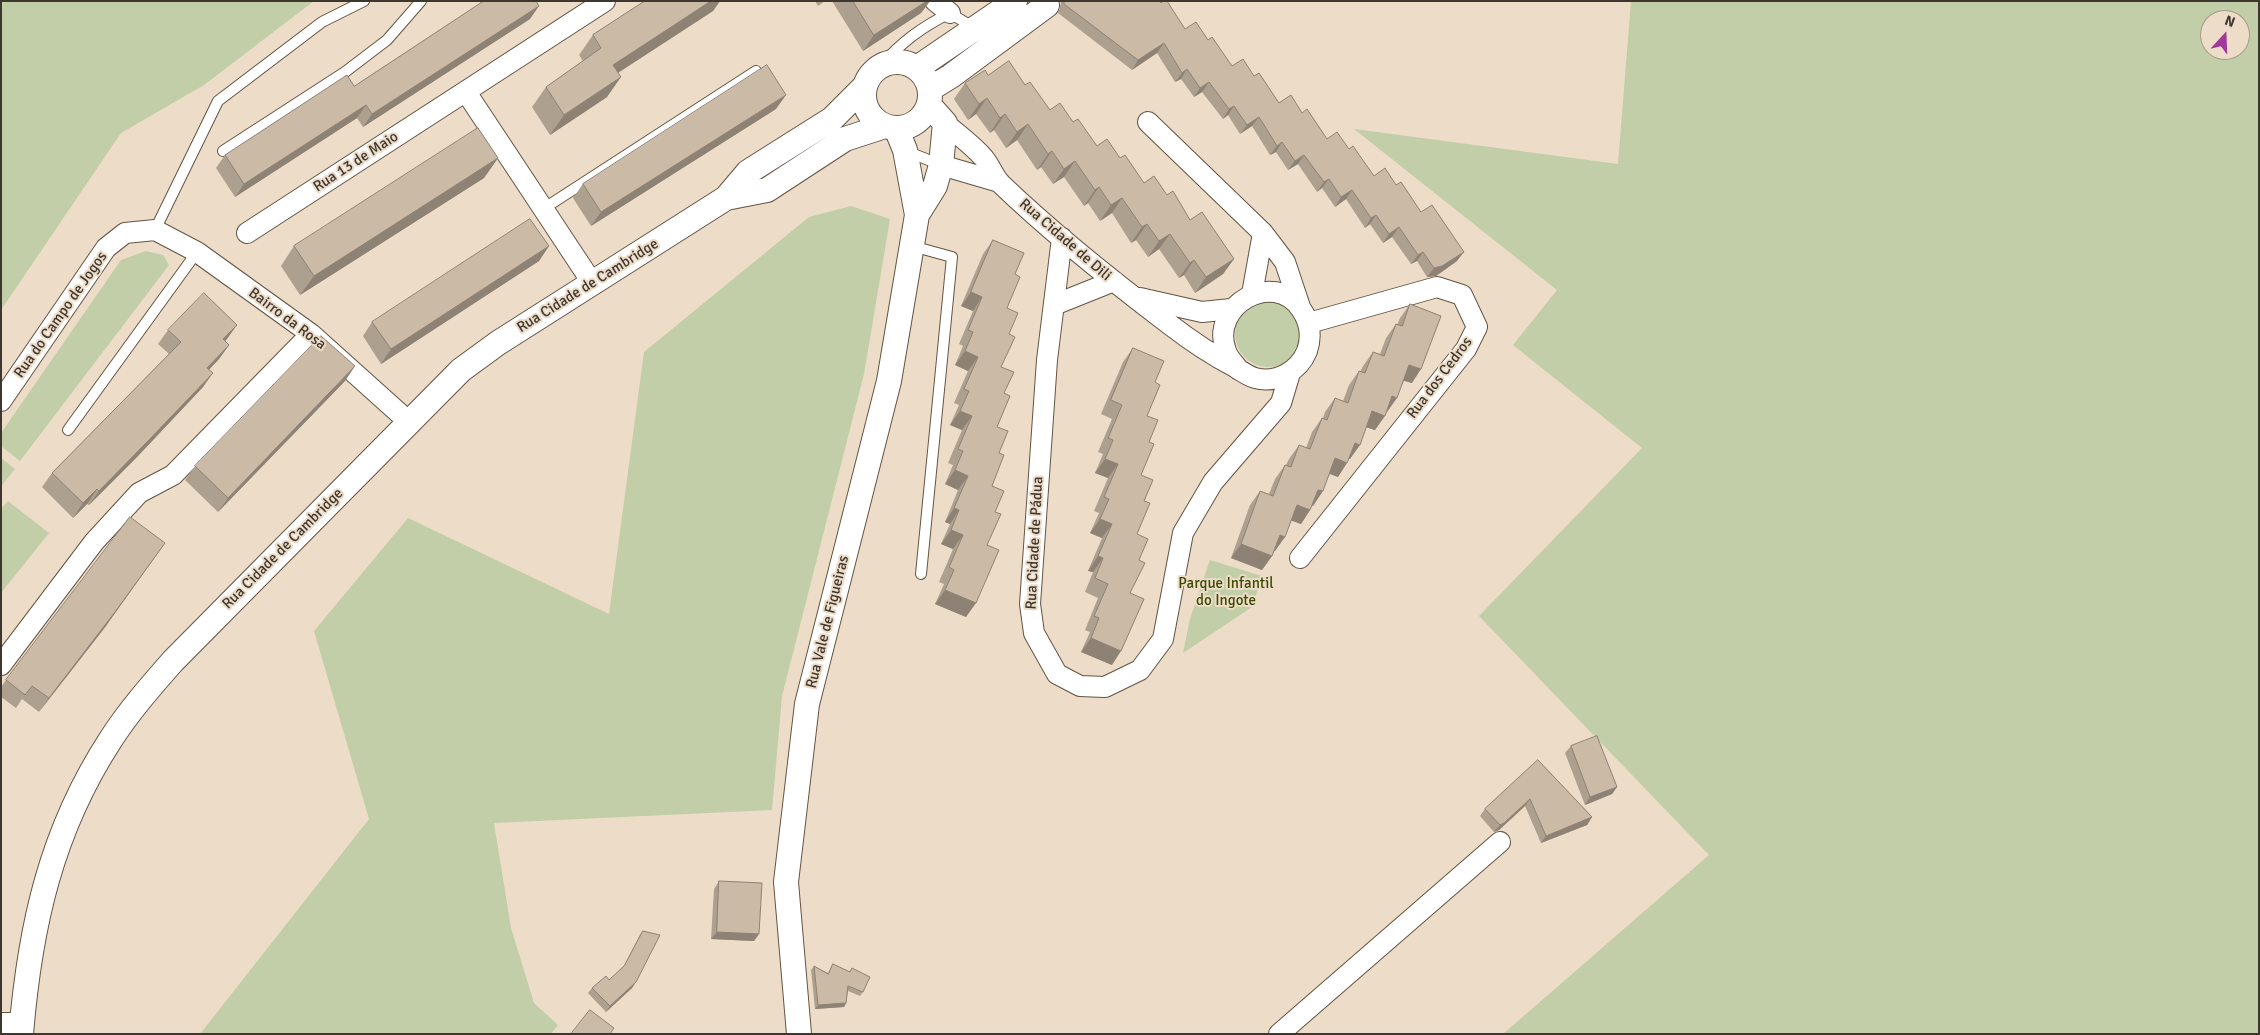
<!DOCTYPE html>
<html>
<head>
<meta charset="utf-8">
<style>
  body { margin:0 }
  #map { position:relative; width:2260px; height:1035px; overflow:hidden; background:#eddcc8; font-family:Signika,sans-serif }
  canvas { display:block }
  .frame { position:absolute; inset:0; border:2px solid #3e372f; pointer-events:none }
  .north { position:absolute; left:2200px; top:10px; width:50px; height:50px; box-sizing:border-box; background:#eddcc8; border:1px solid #a79a8b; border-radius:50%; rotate:20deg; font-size:14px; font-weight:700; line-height:20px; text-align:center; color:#3e372f }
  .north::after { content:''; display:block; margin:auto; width:18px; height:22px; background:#a1399c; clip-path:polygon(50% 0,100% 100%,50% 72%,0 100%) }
</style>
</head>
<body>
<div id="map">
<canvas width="2260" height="1035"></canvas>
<div class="frame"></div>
<div class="north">N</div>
</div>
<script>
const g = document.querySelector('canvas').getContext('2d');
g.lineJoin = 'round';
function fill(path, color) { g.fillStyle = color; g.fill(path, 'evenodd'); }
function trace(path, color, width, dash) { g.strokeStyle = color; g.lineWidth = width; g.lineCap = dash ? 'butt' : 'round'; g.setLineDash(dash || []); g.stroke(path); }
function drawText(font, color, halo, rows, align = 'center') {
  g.font = font + ' Signika,sans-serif'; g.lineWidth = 4; g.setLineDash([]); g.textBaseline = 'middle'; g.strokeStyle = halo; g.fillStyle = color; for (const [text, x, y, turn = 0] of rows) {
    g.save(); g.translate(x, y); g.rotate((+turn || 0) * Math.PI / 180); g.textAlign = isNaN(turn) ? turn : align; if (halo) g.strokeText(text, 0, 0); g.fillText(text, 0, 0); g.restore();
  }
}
const green = new Path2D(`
  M 1,1 L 314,1 L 204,85 L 121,133 L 1,310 Z
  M 1631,1 L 2259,1 L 2259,1034 L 1503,1034 L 1709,855 L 1479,616 L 1642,448 L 1513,345 L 1557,290 L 1354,129 L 1618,164 ZM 2210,20 L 2240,20 L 2240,50 L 2210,50 Z
  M 851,206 L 890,219 L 864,374 L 782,696 L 772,810 L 494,823 L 511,928 L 534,1003 L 558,1025 L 551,1034 L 200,1034 L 369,819 L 314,631 L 408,518 L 609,614 L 644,352 L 809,217 Z
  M 146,251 L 163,255 L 169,265 L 20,461 L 1,446 L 1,433 L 121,260 Z
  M1235 334a33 33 0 1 1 66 0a33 33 0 1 1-66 0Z
  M 1,458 L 15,469 L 1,486 Z
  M 8,501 L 49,533 L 1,593 L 1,509 Z
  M 1210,560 L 1262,576 L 1252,607 L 1183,653 L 1190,619 Z`);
const service = new Path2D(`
  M 879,67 C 902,42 920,28 950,13 L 974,28
  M 223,151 L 345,72 L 387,40 L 421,1
  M 906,151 L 941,165
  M 543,209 L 756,71
  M 155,230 L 218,101 L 322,22 L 364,1
  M 912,246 L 952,257 L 921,574
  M 68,430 L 197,252`);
const minor = new Path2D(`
  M 935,1 L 950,13
  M 466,92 L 593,284
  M 1148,122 L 1263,233 L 1252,294
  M 945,123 C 957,134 971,144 982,156 C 990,164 993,176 1001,184 C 1053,234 1111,280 1169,324 C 1191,341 1210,354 1235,367 C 1241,371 1248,376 1255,378 C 1276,384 1299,371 1307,351 C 1312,337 1310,322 1301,309 C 1274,269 1209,305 1226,351 C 1228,358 1235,364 1239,370
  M 941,165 L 999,182
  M 247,233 L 605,1
  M 1263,233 L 1285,262 L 1300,307
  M 1062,238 L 1047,360 L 1030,604 L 1034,633 L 1057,674 L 1080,686 L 1105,687 L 1140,670 L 1163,639 L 1183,533 L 1213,482 L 1281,403 L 1290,373
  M 1140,298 L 1202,312 L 1231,309
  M 1054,305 L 1114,281
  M 1,401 L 106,248 L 125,233 L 155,230 L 197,252 L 311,334 L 409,422
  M 1300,558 L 1466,349 L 1477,327 L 1462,295 L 1437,287 L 1309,323
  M 1,665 L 94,542 L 139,493 L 173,475 L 311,334
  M 1,1023 L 22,1023
  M 1279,1034 L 1500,842`);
const tertiary = new Path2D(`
  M864 95a33 33 0 1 1 66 0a33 33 0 1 1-66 0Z
  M 917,68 L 1015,1
  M 930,89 L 951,76 L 1047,5
  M 726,198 L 767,190 L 845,139 L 885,126
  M 917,215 L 935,186 L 941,165 L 945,123 L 929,105
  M 21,1034 C 30,926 51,831 111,739 C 129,711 151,686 173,661 L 461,370 L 498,343 L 726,198 L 748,172 L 832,119 L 865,86
  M 799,1034 L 786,882 L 807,704 L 889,381 L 917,215 L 905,150 L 896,128`);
const wall = new Path2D(`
  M 645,1 L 720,1 L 713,11 L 618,73 L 607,97 L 550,135 L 532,107 L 546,87 L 583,61 L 579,55 L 593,35 Z
  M 815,1 L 825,1 L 818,6 Z
  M 832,1 L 930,1 L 921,13 L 863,51 Z
  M 1060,1 L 1160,1 L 1185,29 L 1208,40 L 1232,66 L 1254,76 L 1279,103 L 1302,113 L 1327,139 L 1349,149 L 1374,176 L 1396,185 L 1421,212 L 1457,261 L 1436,276 L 1427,277 L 1417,261 L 1411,264 L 1392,237 L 1383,243 L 1370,224 L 1365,228 L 1346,199 L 1335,207 L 1322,188 L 1317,192 L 1298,164 L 1288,170 L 1276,152 L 1270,155 L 1252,126 L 1240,134 L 1228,115 L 1223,119 L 1202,92 L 1194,97 L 1181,79 L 1175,82 L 1157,53 L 1132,70 L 1058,13 L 1061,3 Z
  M 530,19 L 363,127 L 357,118 L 235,197 L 216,168 L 225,155 L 354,86 Z
  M 988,75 L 1025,85 L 1050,110 L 1073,122 L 1097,146 L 1120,158 L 1144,183 L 1167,195 L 1190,220 L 1234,259 L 1223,274 L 1195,293 L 1184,275 L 1179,278 L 1159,249 L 1148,257 L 1136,240 L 1131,243 L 1112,213 L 1100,221 L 1088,203 L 1084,206 L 1064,177 L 1053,184 L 1041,167 L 1037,170 L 1017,140 L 1006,148 L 994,130 L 990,133 L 976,114 L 968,120 L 954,99 L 965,83 Z
  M 776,109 L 591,226 L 573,198 L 583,184 Z
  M 498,158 L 484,178 L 300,295 L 281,266 L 294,246 Z
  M 993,240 L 1015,274 L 1007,308 L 1009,334 L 1001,367 L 1004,393 L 997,427 L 999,453 L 992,486 L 995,512 L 987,545 L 966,617 L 935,604 L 944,584 L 939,582 L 953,549 L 941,544 L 950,524 L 945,522 L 958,490 L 945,484 L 953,465 L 948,463 L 962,430 L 950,425 L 959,405 L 954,403 L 968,371 L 955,365 L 963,346 L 959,344 L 973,311 L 961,306 L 983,254 Z
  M 549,246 L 539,261 L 381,364 L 363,336 L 372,322 Z
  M 1410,304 L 1412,383 L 1404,381 L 1387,412 L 1386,412 L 1375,430 L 1366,427 L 1350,459 L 1349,458 L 1338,477 L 1330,474 L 1313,506 L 1312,505 L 1310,510 L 1301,524 L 1291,520 L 1275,551 L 1274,551 L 1272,556 L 1262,570 L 1231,558 L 1250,505 L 1260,491 L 1269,494 L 1275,479 L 1285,465 L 1286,465 L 1289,459 L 1299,445 L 1306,448 L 1312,432 L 1322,418 L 1323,418 L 1325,412 L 1335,398 L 1343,401 L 1349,385 L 1359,371 L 1360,372 L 1363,366 L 1373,352 L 1380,354 L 1386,338 L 1396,324 L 1397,325 L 1400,318 Z
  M 168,330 L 227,339 L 225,341 L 229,345 L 219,359 L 209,370 L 203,387 L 137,457 L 89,505 L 87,504 L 73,518 L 42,487 L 52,473 L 169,354 L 158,344 Z
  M 1133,348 L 1155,382 L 1147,416 L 1149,442 L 1141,475 L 1144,501 L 1137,534 L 1139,560 L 1112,665 L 1081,652 L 1090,632 L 1085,630 L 1098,598 L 1085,592 L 1093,572 L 1088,571 L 1102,538 L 1090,533 L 1099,513 L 1094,511 L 1108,478 L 1095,473 L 1103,454 L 1098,452 L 1112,419 L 1101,414 L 1123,362 Z
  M 345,381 L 218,512 L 185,480 L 195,466 Z
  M 106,626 L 39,712 L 22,699 L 16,708 L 1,697 L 1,687 L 6,680 Z
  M 1571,746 L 1617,787 L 1612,794 L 1585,805 L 1565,753 Z
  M 1538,760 L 1592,817 L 1587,825 L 1541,843 L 1525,806 L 1499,830 L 1494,832 L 1480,816 L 1485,809 Z
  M 719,881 L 759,934 L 754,941 L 711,939 L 714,889 Z
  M 643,931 L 636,982 L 632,988 L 606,1012 L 588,993 L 592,988 L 609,980 L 623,968 L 639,937 Z
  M 833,964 L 849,972 L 852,968 L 863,992 L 860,996 L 848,991 L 846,1003 L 844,1007 L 815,1009 L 811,970 L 814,966 L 828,973 Z`);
const shadedWall = new Path2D(`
  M 711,1 L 720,1 L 713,11 L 599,85 L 613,65 Z
  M 927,1 L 930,1 L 921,13 L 863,51 L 874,35 Z
  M 539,6 L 530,19 L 363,127 L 372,114 Z
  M 1164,43 L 1157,53 L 1132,70 L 1138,60 Z
  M 1187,69 L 1181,79 L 1175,82 L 1182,73 Z
  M 621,77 L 607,97 L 550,135 L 564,115 Z
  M 1209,82 L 1202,92 L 1194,97 L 1200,88 Z
  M 786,95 L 776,109 L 591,226 L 601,212 Z
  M 987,98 L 976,114 L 968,120 L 979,104 Z
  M 366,105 L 357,118 L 235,197 L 244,184 Z
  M 1234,106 L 1228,115 L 1223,119 L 1229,109 Z
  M 1005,114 L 994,130 L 990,133 L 1000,118 Z
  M 1259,117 L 1252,126 L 1240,134 L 1247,125 Z
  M 1028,124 L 1017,140 L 1006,148 L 1017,132 Z
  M 1282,142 L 1276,152 L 1270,155 L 1277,146 Z
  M 1052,151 L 1041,167 L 1037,170 L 1048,154 Z
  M 1304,155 L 1298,164 L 1288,170 L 1295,161 Z
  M 498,158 L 484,178 L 300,295 L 314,276 Z
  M 1075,161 L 1064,177 L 1053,184 L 1064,169 Z
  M 1329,179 L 1322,188 L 1317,192 L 1324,182 Z
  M 1099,187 L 1088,203 L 1084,206 L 1095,190 Z
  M 1352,190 L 1346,199 L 1335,207 L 1341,197 Z
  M 1122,198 L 1112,213 L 1100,221 L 1111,205 Z
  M 1376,215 L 1370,224 L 1365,228 L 1371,218 Z
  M 1147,224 L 1136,240 L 1131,243 L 1142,227 Z
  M 1399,227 L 1392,237 L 1383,243 L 1389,234 Z
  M 1170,234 L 1159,249 L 1148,257 L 1159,241 Z
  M 549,246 L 539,261 L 381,364 L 391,349 Z
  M 1423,252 L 1417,261 L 1411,264 L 1418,255 Z
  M 1464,252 L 1457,261 L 1436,276 L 1427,277 L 1434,268 Z
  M 1234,259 L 1223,274 L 1195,293 L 1206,277 Z
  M 1194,260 L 1184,275 L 1179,278 L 1190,263 Z
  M 971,292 L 982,297 L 973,311 L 961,306 Z
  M 237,325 L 227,339 L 213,353 L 223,339 Z
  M 229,345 L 219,359 L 197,382 L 207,368 Z
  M 965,351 L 978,357 L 968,371 L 955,365 Z
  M 1409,365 L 1421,369 L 1412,383 L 1399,379 Z
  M 355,366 L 345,381 L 218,512 L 228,498 Z
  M 213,373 L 203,387 L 137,457 L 89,505 L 99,491 Z
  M 1392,396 L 1397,398 L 1387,412 L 1382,410 Z
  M 960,411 L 972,416 L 962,430 L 950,425 Z
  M 1372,411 L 1385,416 L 1375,430 L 1362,426 Z
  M 1355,443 L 1360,445 L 1350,459 L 1345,457 Z
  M 1335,458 L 1347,463 L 1338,477 L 1325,472 Z
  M 1105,459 L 1118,464 L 1108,478 L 1095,473 Z
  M 955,470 L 968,476 L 958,490 L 945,484 Z
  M 97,489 L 87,504 L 73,518 L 83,503 Z
  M 1318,490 L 1323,491 L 1313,506 L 1308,504 Z
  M 1297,505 L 1310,510 L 1301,524 L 1287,519 Z
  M 954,508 L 959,510 L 950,524 L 945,522 Z
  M 1100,519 L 1112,524 L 1102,538 L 1090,533 Z
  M 951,530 L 963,535 L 953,549 L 941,544 Z
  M 1280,535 L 1285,537 L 1275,551 L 1270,550 Z
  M 165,543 L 106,626 L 39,712 L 49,698 Z
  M 1241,544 L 1272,556 L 1262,570 L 1231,558 Z
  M 1098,556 L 1103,558 L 1093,572 L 1088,571 Z
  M 945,590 L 976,603 L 966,617 L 935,604 Z
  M 1091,638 L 1121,651 L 1112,665 L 1081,652 Z
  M 1617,787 L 1612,794 L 1585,805 L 1590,797 Z
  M 1530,799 L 1525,806 L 1499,830 L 1494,832 L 1500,825 Z
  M 1592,817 L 1587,825 L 1541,843 L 1546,836 Z
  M 717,932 L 759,934 L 754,941 L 711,939 Z
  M 636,982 L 632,988 L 606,1012 L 610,1006 Z
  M 846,1003 L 844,1007 L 815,1009 L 818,1005 Z`);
const building = new Path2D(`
  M 484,1 L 536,1 L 539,6 L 372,114 L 366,105 L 244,184 L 225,155 L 347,75 L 354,86 Z
  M 645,1 L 711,1 L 613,65 L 621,77 L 564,115 L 546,87 L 601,48 L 593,35 Z
  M 853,1 L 927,1 L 874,35 Z
  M 1065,1 L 1160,1 L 1161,3 L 1163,1 L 1167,1 L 1185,29 L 1196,22 L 1208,40 L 1212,37 L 1232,66 L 1243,59 L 1254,76 L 1259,73 L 1279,103 L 1291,95 L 1302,113 L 1307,109 L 1327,139 L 1337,132 L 1349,149 L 1353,146 L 1374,176 L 1385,168 L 1396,185 L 1401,182 L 1421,212 L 1432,205 L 1464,252 L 1442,266 L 1434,268 L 1423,252 L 1418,255 L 1399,227 L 1389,234 L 1376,215 L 1371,218 L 1352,190 L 1341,197 L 1329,179 L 1324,182 L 1304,155 L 1295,161 L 1282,142 L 1277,146 L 1259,117 L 1247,125 L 1234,106 L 1229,109 L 1209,82 L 1200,88 L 1187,69 L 1182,73 L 1164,43 L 1138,60 L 1064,4 Z
  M 1009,61 L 1025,85 L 1030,82 L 1050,110 L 1060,103 L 1073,122 L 1078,119 L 1097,146 L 1107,139 L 1120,158 L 1125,155 L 1144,183 L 1154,176 L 1167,195 L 1173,191 L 1190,220 L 1202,212 L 1234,259 L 1206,277 L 1194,260 L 1190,263 L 1170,234 L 1159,241 L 1147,224 L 1142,227 L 1122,198 L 1111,205 L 1099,187 L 1095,190 L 1075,161 L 1064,169 L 1052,151 L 1048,154 L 1028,124 L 1017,132 L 1005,114 L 1000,118 L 987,98 L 979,104 L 965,83 L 985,70 L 988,75 Z
  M 767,65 L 786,95 L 601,212 L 583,184 Z
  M 478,128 L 498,158 L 314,276 L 294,246 Z
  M 530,219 L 549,246 L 391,349 L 372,322 Z
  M 993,240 L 1024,253 L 1015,274 L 1020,277 L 1007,308 L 1018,313 L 1009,334 L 1015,337 L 1001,367 L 1014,372 L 1004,393 L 1010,396 L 997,427 L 1008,431 L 999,453 L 1004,455 L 992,486 L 1004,491 L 995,512 L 1001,514 L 987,545 L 999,550 L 976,603 L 945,590 L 954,570 L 949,567 L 963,535 L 951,530 L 959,510 L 954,508 L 968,476 L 955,470 L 963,451 L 958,449 L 972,416 L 960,411 L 969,391 L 964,389 L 978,357 L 965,351 L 973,332 L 968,330 L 982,297 L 971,292 Z
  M 204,293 L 237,325 L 223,339 L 229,345 L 207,368 L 213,373 L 147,442 L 99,491 L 97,489 L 83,503 L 52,473 L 181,342 L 168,330 Z
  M 1410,304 L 1441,316 L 1421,369 L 1409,365 L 1397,398 L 1392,396 L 1385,416 L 1372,411 L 1360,445 L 1355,443 L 1347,463 L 1335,458 L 1323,491 L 1318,490 L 1310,510 L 1297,505 L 1285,537 L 1280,535 L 1272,556 L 1241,544 L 1260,491 L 1273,496 L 1285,465 L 1291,467 L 1299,445 L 1310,449 L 1322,418 L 1327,420 L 1335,398 L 1348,403 L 1359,371 L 1365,373 L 1373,352 L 1384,356 L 1396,324 L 1402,326 Z
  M 321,336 L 355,366 L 228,498 L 195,466 Z
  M 1133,348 L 1164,361 L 1155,382 L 1160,385 L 1147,416 L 1158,420 L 1149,442 L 1154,444 L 1141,475 L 1153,480 L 1144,501 L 1150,503 L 1137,534 L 1148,539 L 1139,560 L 1145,563 L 1130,593 L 1144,599 L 1121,651 L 1091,638 L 1099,618 L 1094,616 L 1108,584 L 1095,578 L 1103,558 L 1098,556 L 1112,524 L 1100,519 L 1109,499 L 1104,497 L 1118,464 L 1105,459 L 1113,440 L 1108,438 L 1122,405 L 1111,400 Z
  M 130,517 L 165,543 L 115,612 L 49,698 L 32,686 L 25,695 L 6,680 Z
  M 1597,736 L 1617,787 L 1590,797 L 1571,746 Z
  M 1538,760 L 1592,817 L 1546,836 L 1530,799 L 1504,823 L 1500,825 L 1485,809 Z
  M 719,881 L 762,883 L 759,934 L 717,932 Z
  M 643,931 L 660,935 L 636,982 L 610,1006 L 592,988 L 606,976 L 609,980 L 624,966 Z
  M 833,964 L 850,972 L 852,968 L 870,977 L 863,992 L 848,986 L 846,1003 L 818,1005 L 814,966 L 828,974 Z
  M 590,1010 L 614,1028 L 610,1034 L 571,1034 Z`);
const streetNames = [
  ["Rua 13 de Maio",356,162,-33],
  ["Rua Cidade de Dili",1065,240,41],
  ["Rua Cidade de Cambridge",588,286,-32],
  ["Rua do Campo de Jogos",61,315,-55],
  ["Bairro da Rosa",287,319,37],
  ["Rua dos Cedros",1440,378,-53],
  ["Rua Cidade de Pádua",1035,543,-87],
  ["Rua Cidade de Cambridge",283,549,-45],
  ["Rua Vale de Figueiras",828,622,-76]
];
const parkNames = [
  ["Parque Infantil",1226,584],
  ["do Ingote",1226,601]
];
fill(green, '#c1cea7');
trace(service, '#635443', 12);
trace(minor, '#635443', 22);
trace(tertiary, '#635443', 26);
trace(service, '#fff', 10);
trace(minor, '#fff', 20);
trace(tertiary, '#fff', 24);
fill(wall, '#aea08f');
fill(shadedWall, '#8d8274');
fill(building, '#cabaa6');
trace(building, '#8d8274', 1);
drawText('15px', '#3e372f', '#eddcc8', streetNames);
drawText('15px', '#3b4a00', '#eddcc8', parkNames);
</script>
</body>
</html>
